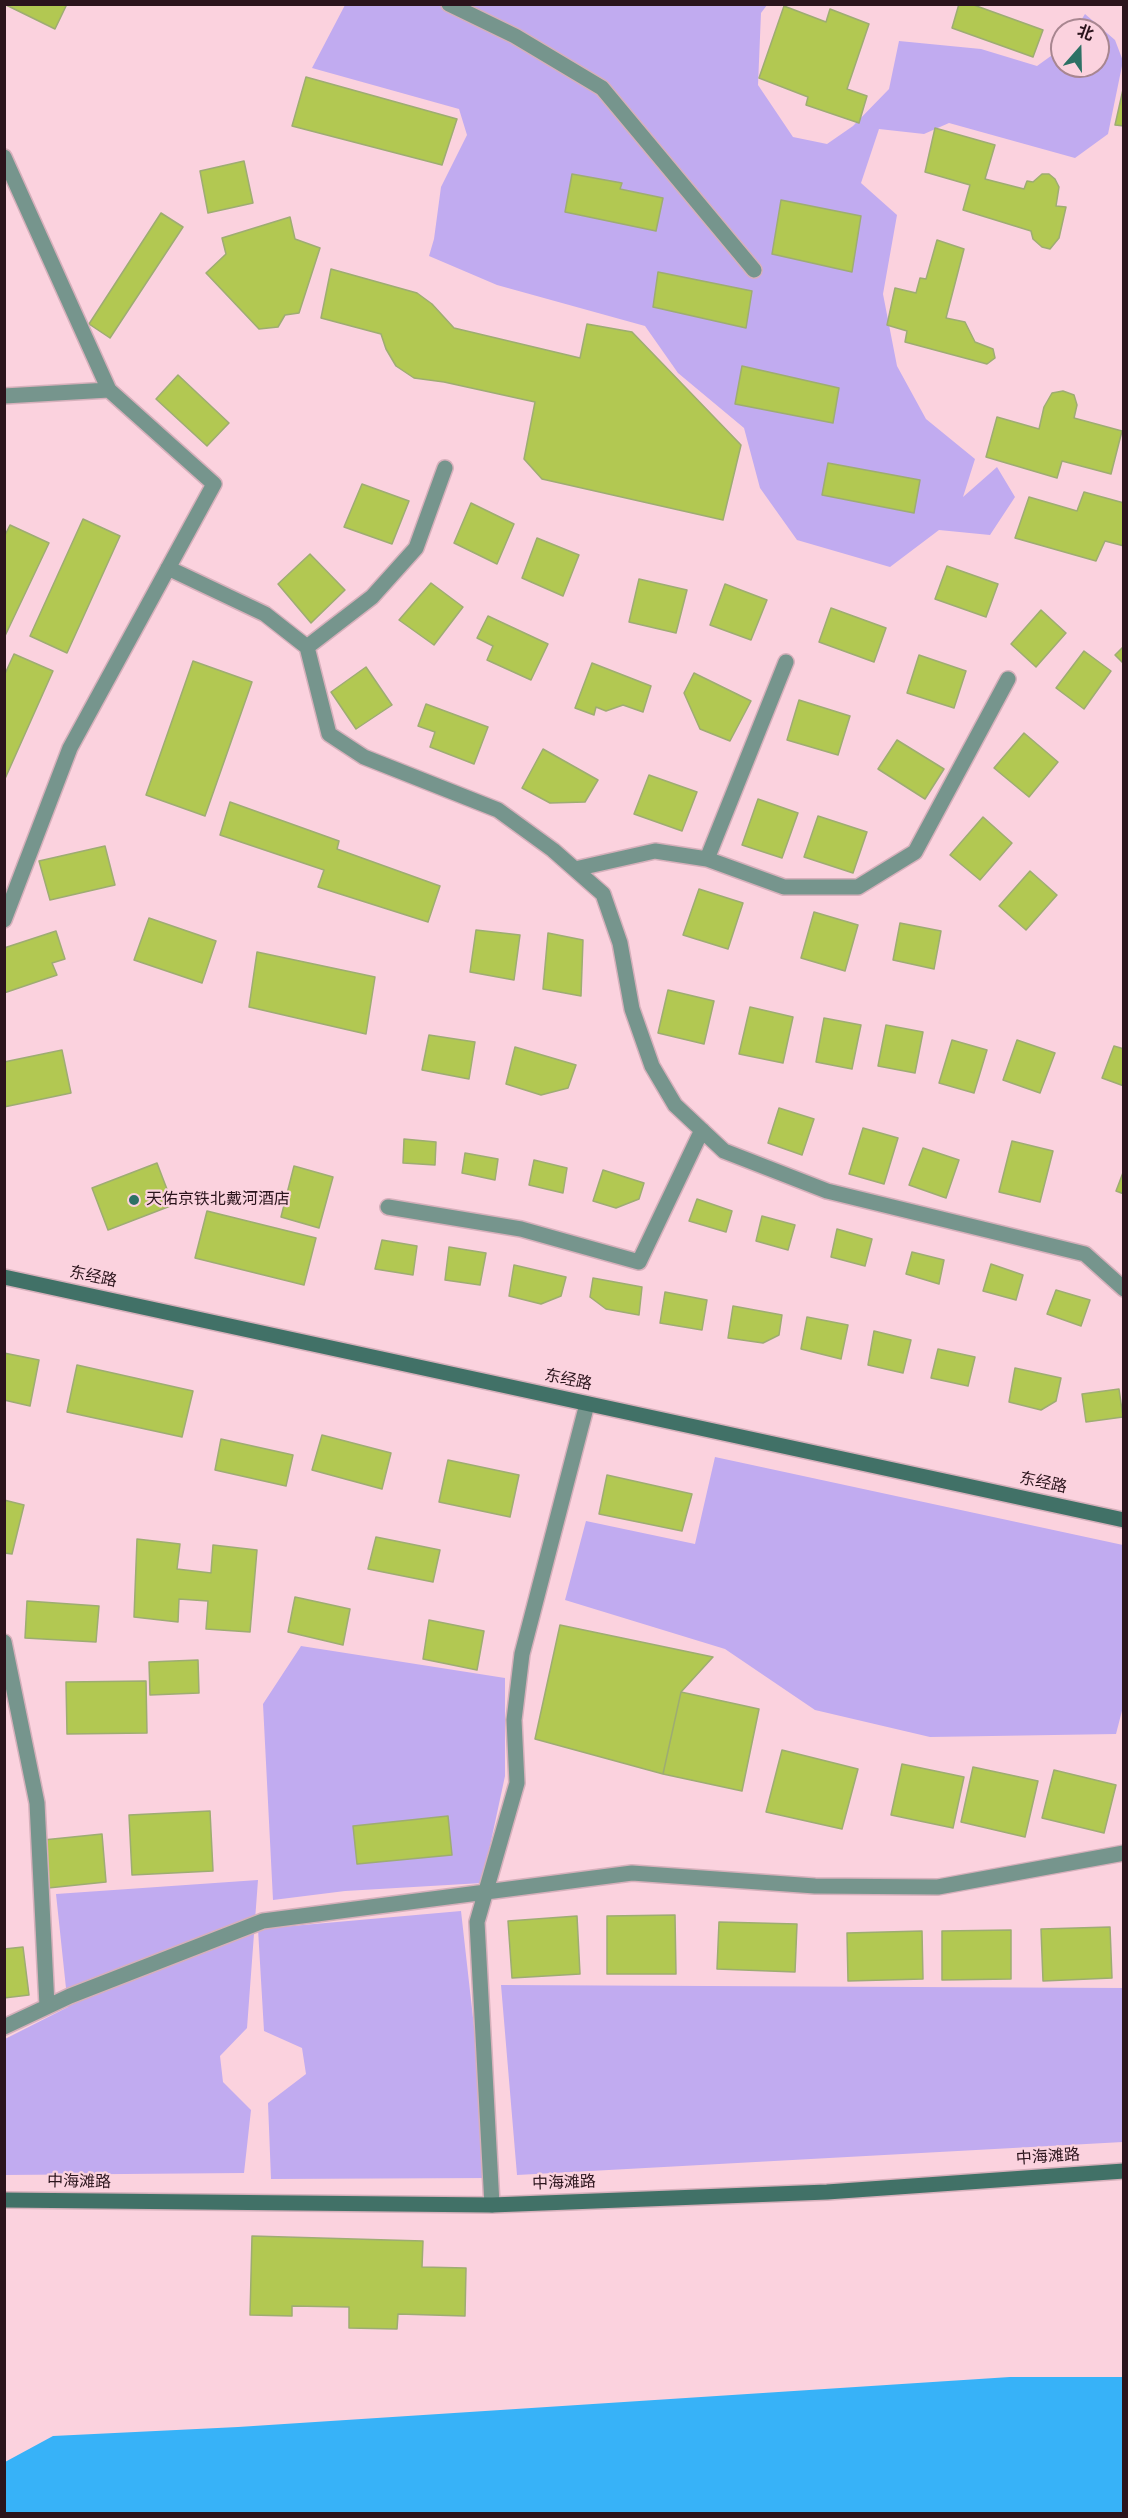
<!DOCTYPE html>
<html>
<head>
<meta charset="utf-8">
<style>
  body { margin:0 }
  #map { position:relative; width:1128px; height:2518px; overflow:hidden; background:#fbd2de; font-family:"Source Sans 3","Noto Sans SC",sans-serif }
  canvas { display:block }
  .frame { position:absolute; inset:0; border:6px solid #2b141c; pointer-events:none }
  .north { position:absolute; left:1050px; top:18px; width:60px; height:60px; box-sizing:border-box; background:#fbd2de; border:2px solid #a88690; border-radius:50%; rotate:20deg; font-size:16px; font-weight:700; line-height:24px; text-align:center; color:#2b141c }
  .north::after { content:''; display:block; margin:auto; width:21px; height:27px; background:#2d7165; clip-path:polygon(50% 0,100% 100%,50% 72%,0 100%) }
</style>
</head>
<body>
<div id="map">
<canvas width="1128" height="2518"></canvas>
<div class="frame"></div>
<div class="north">北</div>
</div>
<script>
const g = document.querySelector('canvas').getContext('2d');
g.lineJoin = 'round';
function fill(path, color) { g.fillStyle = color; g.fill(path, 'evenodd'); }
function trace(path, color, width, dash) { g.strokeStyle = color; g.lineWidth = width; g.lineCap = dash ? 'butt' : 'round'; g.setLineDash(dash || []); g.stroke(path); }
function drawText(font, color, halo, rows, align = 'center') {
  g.font = font + ' "Source Sans 3","Noto Sans SC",sans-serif'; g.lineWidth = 4.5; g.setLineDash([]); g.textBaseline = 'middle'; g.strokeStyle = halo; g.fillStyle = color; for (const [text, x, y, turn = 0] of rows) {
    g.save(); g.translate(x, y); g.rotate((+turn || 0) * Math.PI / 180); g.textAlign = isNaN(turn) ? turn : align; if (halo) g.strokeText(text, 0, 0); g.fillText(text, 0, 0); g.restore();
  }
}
const green = new Path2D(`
  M 345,5 L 767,5 L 761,13 L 758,85 L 793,137 L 827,144 L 853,126 L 889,89 L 899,41 L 981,49 L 1037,66 L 1062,48 L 1062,66 L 1098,66 L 1098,30 L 1075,30 L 1085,14 L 1115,40 L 1123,61 L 1108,134 L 1075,158 L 949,123 L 924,134 L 879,129 L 861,183 L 897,215 L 883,294 L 897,366 L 926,419 L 975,459 L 963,497 L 997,467 L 1015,497 L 990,535 L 939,530 L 890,567 L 797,540 L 760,488 L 744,428 L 678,373 L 645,326 L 497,285 L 429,256 L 434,239 L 441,187 L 467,135 L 459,109 L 312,68 Z
  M 715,1457 L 1123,1545 L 1124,1703 L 1116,1734 L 930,1737 L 815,1710 L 725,1649 L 565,1600 L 586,1521 L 695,1544 Z
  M 301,1646 L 505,1678 L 505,1776 L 482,1883 L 345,1891 L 273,1900 L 263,1704 Z
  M 258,1880 L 247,2028 L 220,2056 L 223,2082 L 251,2110 L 244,2173 L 5,2175 L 5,2039 L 68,2007 L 56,1894 Z
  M 461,1911 L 491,2178 L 271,2179 L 268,2103 L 306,2074 L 302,2048 L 264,2031 L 258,1929 Z
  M 501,1985 L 1123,1988 L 1123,2142 L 517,2175 Z`);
const water = new Path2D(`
  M 1010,2377 L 1123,2377 L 1123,2513 L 5,2513 L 5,2462 L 53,2436 L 238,2427 Z`);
const building = new Path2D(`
  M 4,4 L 67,4 L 55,29 Z
  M 959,4 L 971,4 L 1043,30 L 1033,57 L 952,28 Z
  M 784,6 L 826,22 L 830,9 L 869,24 L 847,89 L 867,96 L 859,123 L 806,105 L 808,97 L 759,78 Z
  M 306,77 L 457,119 L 442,165 L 292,126 Z
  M 1124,85 L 1124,126 L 1115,125 Z
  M 935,128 L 995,145 L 985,179 L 1024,189 L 1027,181 L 1033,182 L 1042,174 L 1049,174 L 1055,179 L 1059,187 L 1056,206 L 1066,207 L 1059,238 L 1050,249 L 1042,247 L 1033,239 L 1031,231 L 963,210 L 970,185 L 925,172 Z
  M 244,161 L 253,203 L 208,213 L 200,171 Z
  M 572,174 L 622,183 L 620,189 L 663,198 L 656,231 L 565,212 Z
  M 781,200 L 861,216 L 852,272 L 772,254 Z
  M 161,213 L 183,227 L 110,338 L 89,324 Z
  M 290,217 L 295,239 L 320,248 L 299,313 L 285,315 L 278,327 L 259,329 L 206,273 L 226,254 L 222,238 Z
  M 937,240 L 964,249 L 946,318 L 965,322 L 975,342 L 993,349 L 995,358 L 987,364 L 905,342 L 907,331 L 887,325 L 895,288 L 916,293 L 920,278 L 926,279 Z
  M 331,269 L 417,293 L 432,304 L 454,328 L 580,358 L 587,324 L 632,332 L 741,445 L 723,520 L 542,479 L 524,459 L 535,402 L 444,382 L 414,378 L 396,366 L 386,349 L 381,334 L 321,318 Z
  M 658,272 L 752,291 L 746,328 L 653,307 Z
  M 742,366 L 839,388 L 833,423 L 735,404 Z
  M 178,375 L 229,423 L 207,446 L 156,399 Z
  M 1063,391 L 1074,395 L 1077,405 L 1074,418 L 1122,431 L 1111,474 L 1062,461 L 1057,478 L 986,457 L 997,417 L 1039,429 L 1044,407 L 1052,393 Z
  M 828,463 L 920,480 L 914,513 L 822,495 Z
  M 362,484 L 409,501 L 392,544 L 344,527 Z
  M 1084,492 L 1124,503 L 1124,546 L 1105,541 L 1096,561 L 1015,538 L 1029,497 L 1077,511 Z
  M 471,503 L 514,524 L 497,564 L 454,543 Z
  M 83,519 L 120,536 L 67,653 L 30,636 Z
  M 10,525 L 49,543 L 4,638 L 4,537 Z
  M 537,538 L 579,555 L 563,596 L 522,578 Z
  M 310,554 L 345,590 L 311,623 L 278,584 Z
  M 947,566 L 998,584 L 986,617 L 935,599 Z
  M 639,579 L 687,590 L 676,633 L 629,622 Z
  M 431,583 L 463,607 L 434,645 L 399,620 Z
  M 725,584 L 767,600 L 751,640 L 710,625 Z
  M 831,608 L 886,628 L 874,662 L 819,642 Z
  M 1041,610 L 1066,633 L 1036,667 L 1011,644 Z
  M 488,616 L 548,644 L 531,680 L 487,660 L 493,646 L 477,638 Z
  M 1124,646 L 1124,664 L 1115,655 Z
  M 1084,651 L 1111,671 L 1084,709 L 1056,688 Z
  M 14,654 L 53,671 L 4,781 L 4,676 Z
  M 919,655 L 966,671 L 954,708 L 907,693 Z
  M 193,661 L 252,682 L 205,816 L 146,795 Z
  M 592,663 L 651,686 L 643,712 L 623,705 L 606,711 L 596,707 L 594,715 L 575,708 Z
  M 366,667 L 392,705 L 356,729 L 331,692 Z
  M 694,673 L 751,701 L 730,741 L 700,729 L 684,693 Z
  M 799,700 L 850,716 L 838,755 L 787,740 Z
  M 426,704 L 488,727 L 474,764 L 430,747 L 435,732 L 418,726 Z
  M 1024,733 L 1058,762 L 1029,797 L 994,768 Z
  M 897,740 L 944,769 L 925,799 L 878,769 Z
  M 543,749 L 598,780 L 585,802 L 550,803 L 522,788 Z
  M 649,775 L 697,792 L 682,831 L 634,814 Z
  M 758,799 L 798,813 L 782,858 L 742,845 Z
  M 230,802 L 339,841 L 337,849 L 440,886 L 428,922 L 318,887 L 324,870 L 220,835 Z
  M 818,816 L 867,832 L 853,873 L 804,857 Z
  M 983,817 L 1012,843 L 980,880 L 950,855 Z
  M 105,846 L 115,885 L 50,900 L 39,861 Z
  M 1030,871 L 1057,895 L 1026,930 L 999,906 Z
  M 699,889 L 743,903 L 728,949 L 683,935 Z
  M 814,912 L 858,925 L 845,971 L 801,958 Z
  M 149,918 L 216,941 L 202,983 L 134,960 Z
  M 900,923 L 941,931 L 934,969 L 893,960 Z
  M 476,930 L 520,935 L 514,980 L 470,972 Z
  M 56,931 L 65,959 L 52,963 L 57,975 L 4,993 L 4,948 Z
  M 548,933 L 583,940 L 581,996 L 543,989 Z
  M 257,952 L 375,977 L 366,1034 L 249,1007 Z
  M 668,990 L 714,1001 L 704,1044 L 658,1033 Z
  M 750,1007 L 793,1017 L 783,1063 L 739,1054 Z
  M 824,1018 L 861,1025 L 852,1069 L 816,1062 Z
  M 886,1025 L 923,1032 L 915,1073 L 878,1066 Z
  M 429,1035 L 475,1042 L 469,1079 L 422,1070 Z
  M 952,1040 L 987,1050 L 974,1093 L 939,1083 Z
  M 1017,1040 L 1055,1053 L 1040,1093 L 1003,1080 Z
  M 1114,1046 L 1124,1049 L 1124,1086 L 1102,1078 Z
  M 515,1047 L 576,1065 L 568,1088 L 541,1095 L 506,1084 Z
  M 62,1050 L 71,1093 L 4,1107 L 4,1062 Z
  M 779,1108 L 814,1119 L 802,1155 L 768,1143 Z
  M 863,1128 L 898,1138 L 884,1184 L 849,1174 Z
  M 404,1139 L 436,1142 L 435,1165 L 403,1163 Z
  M 1012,1141 L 1053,1151 L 1040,1202 L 999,1192 Z
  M 923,1148 L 959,1160 L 946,1198 L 909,1185 Z
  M 465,1153 L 498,1159 L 495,1180 L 462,1173 Z
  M 534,1160 L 567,1168 L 563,1193 L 529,1185 Z
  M 157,1163 L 173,1205 L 108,1230 L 92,1188 Z
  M 294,1166 L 333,1177 L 319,1228 L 281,1217 Z
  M 603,1170 L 644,1183 L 639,1199 L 616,1208 L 593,1201 Z
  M 1124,1170 L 1124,1194 L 1116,1191 Z
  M 697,1199 L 732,1211 L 726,1232 L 689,1221 Z
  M 207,1211 L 316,1238 L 304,1285 L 195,1258 Z
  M 762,1216 L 795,1225 L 788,1250 L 756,1241 Z
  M 837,1229 L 872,1239 L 865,1266 L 831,1257 Z
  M 382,1240 L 417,1246 L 413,1275 L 375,1269 Z
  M 449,1247 L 486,1253 L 480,1285 L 445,1280 Z
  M 912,1252 L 944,1260 L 939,1284 L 906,1274 Z
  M 991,1264 L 1023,1275 L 1016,1300 L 983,1291 Z
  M 514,1265 L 566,1277 L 561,1296 L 541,1304 L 509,1296 Z
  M 593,1278 L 642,1287 L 639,1315 L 606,1309 L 590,1297 Z
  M 1056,1290 L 1090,1300 L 1081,1326 L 1047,1314 Z
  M 665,1292 L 707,1300 L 702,1330 L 660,1323 Z
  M 733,1306 L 782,1315 L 779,1335 L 763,1343 L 728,1338 Z
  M 807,1317 L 848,1325 L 841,1359 L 801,1349 Z
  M 874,1331 L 911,1340 L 903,1373 L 868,1365 Z
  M 938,1349 L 975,1357 L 968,1386 L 931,1378 Z
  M 4,1353 L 39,1360 L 30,1406 L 4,1400 Z
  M 77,1365 L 193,1391 L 182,1437 L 67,1412 Z
  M 1015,1368 L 1061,1378 L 1056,1401 L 1041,1410 L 1009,1402 Z
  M 1119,1389 L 1123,1417 L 1086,1422 L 1082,1394 Z
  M 322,1435 L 391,1453 L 382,1489 L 312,1470 Z
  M 221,1439 L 293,1455 L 286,1486 L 215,1470 Z
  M 448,1460 L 519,1475 L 510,1517 L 439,1502 Z
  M 607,1475 L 692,1494 L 682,1531 L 599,1514 Z
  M 4,1500 L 24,1505 L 12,1554 L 4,1553 Z
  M 376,1537 L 440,1550 L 433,1582 L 368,1569 Z
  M 137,1539 L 180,1544 L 177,1569 L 211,1573 L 213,1545 L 257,1550 L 250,1632 L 206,1629 L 208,1601 L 179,1599 L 178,1622 L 134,1617 Z
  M 295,1597 L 350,1609 L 343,1645 L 288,1632 Z
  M 27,1601 L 99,1606 L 96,1642 L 25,1638 Z
  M 429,1620 L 484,1631 L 477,1670 L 423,1659 Z
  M 560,1625 L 713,1657 L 681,1692 L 663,1774 L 535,1739 Z
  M 198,1660 L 199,1693 L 150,1695 L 149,1662 Z
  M 146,1681 L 147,1733 L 67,1734 L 66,1682 Z
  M 681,1692 L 759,1709 L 742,1791 L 663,1774 Z
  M 782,1750 L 858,1769 L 842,1829 L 766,1812 Z
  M 902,1764 L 964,1777 L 953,1828 L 891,1815 Z
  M 973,1767 L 1038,1781 L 1025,1837 L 961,1822 Z
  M 1054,1770 L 1116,1785 L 1104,1833 L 1042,1818 Z
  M 210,1811 L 213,1871 L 132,1875 L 129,1815 Z
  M 448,1816 L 452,1855 L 357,1864 L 353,1826 Z
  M 102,1834 L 106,1882 L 48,1888 L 43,1840 Z
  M 675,1915 L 676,1974 L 607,1974 L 607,1916 Z
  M 577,1916 L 580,1974 L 512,1978 L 508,1921 Z
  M 719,1922 L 797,1924 L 795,1972 L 717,1969 Z
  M 1110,1927 L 1112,1978 L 1043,1981 L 1041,1929 Z
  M 1011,1930 L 1011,1979 L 942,1980 L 942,1931 Z
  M 922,1931 L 923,1979 L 848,1981 L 847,1933 Z
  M 23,1947 L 29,1995 L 4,1998 L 4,1949 Z
  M 252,2236 L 423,2241 L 422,2267 L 466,2268 L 465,2316 L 398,2314 L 397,2329 L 349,2328 L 349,2307 L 292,2306 L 292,2316 L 250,2315 Z`);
const minor = new Path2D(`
  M 449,4 L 515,36 L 602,88 L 754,270
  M 4,157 L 109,390 L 214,484 L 70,748 L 4,920
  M 4,396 L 109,390
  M 168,568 L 265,614 L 307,647 L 329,734 L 364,757 L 498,810 L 553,850 L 603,894 L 620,943 L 632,1009 L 652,1066 L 675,1105 L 724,1151 L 827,1191 L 1085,1254 L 1124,1289
  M 307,647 L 372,597 L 416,548 L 445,468
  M 707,859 L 786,662
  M 575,869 L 655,851 L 707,859 L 784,887 L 858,887 L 915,852 L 1008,679
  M 388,1207 L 521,1229 L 639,1262 L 702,1130
  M 4,1642 L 37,1803 L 47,2006
  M 4,2027 L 70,1996 L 263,1921 L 632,1873 L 815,1886 L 938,1887 L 1124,1853
  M 492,2205 L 477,1922 L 517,1783 L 514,1720 L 522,1654 L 587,1404`);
const secondary = new Path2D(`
  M 4,1277 L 1124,1520
  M 4,2200 L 492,2205 L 827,2192 L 1124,2171`);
const markers = [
  [134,1200,6,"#2d7165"]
];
const poiNames = [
  ["天佑京铁北戴河酒店",146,1200]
];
const streetNames = [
  ["东经路",93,1278,12],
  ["东经路",568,1381,12],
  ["东经路",1043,1484,12],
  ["中海滩路",1048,2158,-4],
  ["中海滩路",79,2183,1],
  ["中海滩路",564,2184,-2]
];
fill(green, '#c1abf0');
fill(water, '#37b2f8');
fill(building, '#b2c852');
trace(building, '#9eac72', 1.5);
trace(minor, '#d6b0bb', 18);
trace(secondary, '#d6b0bb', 18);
trace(minor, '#76958d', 15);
trace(secondary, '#417167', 15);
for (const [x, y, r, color] of markers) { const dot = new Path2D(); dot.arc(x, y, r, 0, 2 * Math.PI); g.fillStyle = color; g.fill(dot); trace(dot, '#fbd2de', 2); }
drawText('16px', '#2b141c', '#fbd2de', poiNames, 'left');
drawText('16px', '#2b141c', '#fbd2de', streetNames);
</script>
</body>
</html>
